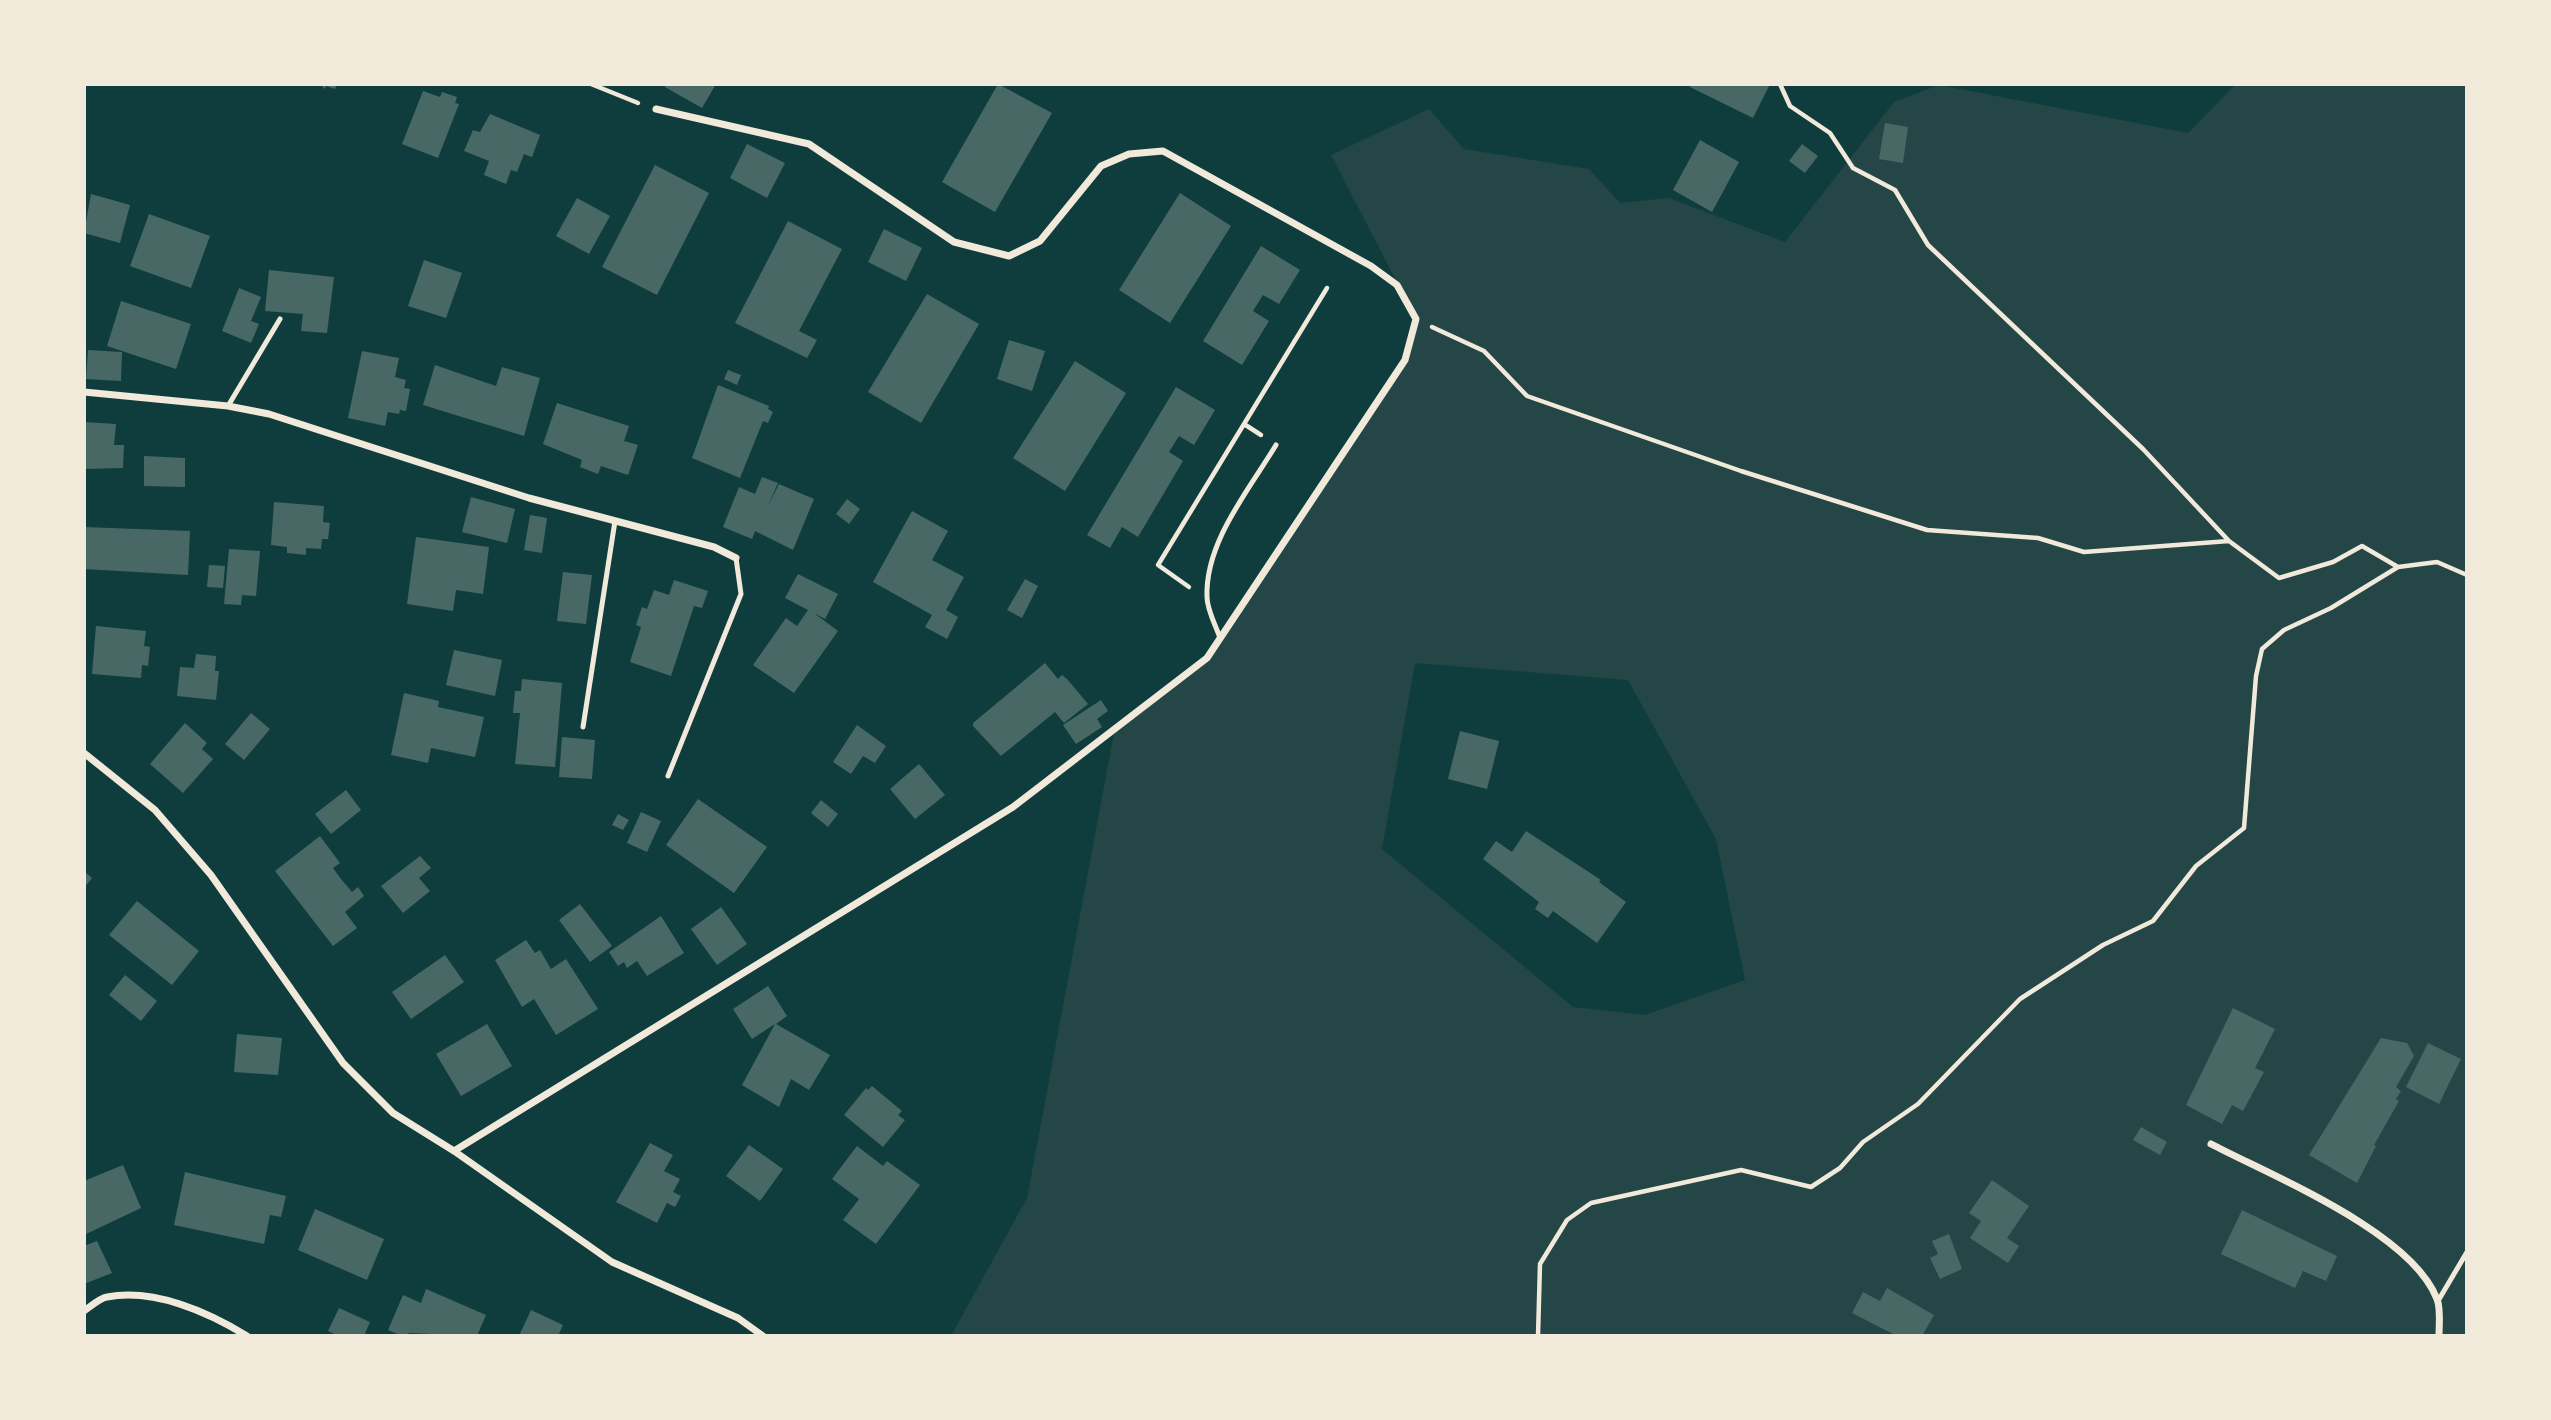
<!DOCTYPE html>
<html>
<head>
<meta charset="utf-8">
<style>
  body { margin:0 }
  #map { position:relative; width:2551px; height:1420px; overflow:hidden; background:#0f3d3e; font-family:Spectral,serif }
  canvas { display:block }
  .frame { position:absolute; inset:0; border:86px solid #f1e9da; pointer-events:none }
</style>
</head>
<body>
<div id="map">
<canvas width="2551" height="1420"></canvas>
<div class="frame"></div>
</div>
<script>
const g = document.querySelector('canvas').getContext('2d');
g.lineJoin = 'round';
function fill(path, color) { g.fillStyle = color; g.fill(path, 'evenodd'); }
function trace(path, color, width, dash) { g.strokeStyle = color; g.lineWidth = width; g.lineCap = dash ? 'butt' : 'round'; g.setLineDash(dash || []); g.stroke(path); }
const green = new Path2D(`
  M 2236,84 L 2467,84 L 2467,1336 L 951,1336 L 1027,1198 L 1115,728 L 1207,658 L 1405,360 L 1416,319 L 1331,155 L 1429,109 L 1464,149 L 1589,169 L 1620,203 L 1669,198 L 1785,242 L 1894,102 L 1939,85 L 2188,133 ZM 1415,663 L 1628,680 L 1716,839 L 1745,980 L 1645,1015 L 1573,1007 L 1382,849 Z`);
const building = new Path2D(`
  M 320,84 L 337,84 L 335,89 L 326,86 L 325,89 Z
  M 666,84 L 716,84 L 702,108 L 665,87 Z
  M 998,84 L 1052,113 L 995,212 L 942,182 Z
  M 1691,84 L 1770,84 L 1753,118 L 1690,87 Z
  M 423,91 L 440,97 L 442,92 L 457,97 L 455,103 L 459,104 L 438,158 L 402,144 Z
  M 490,114 L 540,135 L 532,157 L 524,154 L 517,172 L 511,170 L 506,184 L 484,175 L 489,161 L 464,151 L 473,130 L 480,132 Z
  M 1885,123 L 1908,127 L 1903,163 L 1879,159 Z
  M 1700,140 L 1739,162 L 1712,212 L 1673,190 Z
  M 747,144 L 785,163 L 767,198 L 730,178 Z
  M 1802,144 L 1818,156 L 1805,173 L 1789,161 Z
  M 655,165 L 709,193 L 657,295 L 602,267 Z
  M 1180,193 L 1231,226 L 1170,323 L 1119,290 Z
  M 91,194 L 130,205 L 120,243 L 84,233 Z
  M 577,198 L 610,216 L 589,254 L 556,236 Z
  M 149,214 L 210,236 L 191,288 L 130,266 Z
  M 788,221 L 842,249 L 799,331 L 817,340 L 807,358 L 735,323 Z
  M 884,229 L 922,248 L 906,281 L 868,262 Z
  M 1261,246 L 1300,270 L 1279,304 L 1263,295 L 1253,311 L 1269,321 L 1242,365 L 1203,341 Z
  M 424,260 L 462,273 L 446,318 L 408,306 Z
  M 269,270 L 334,277 L 327,333 L 301,331 L 303,314 L 265,311 Z
  M 239,288 L 261,297 L 251,321 L 259,324 L 251,343 L 222,331 Z
  M 927,294 L 979,324 L 921,423 L 868,392 Z
  M 121,301 L 191,324 L 176,369 L 107,346 Z
  M 1009,340 L 1045,351 L 1032,391 L 997,379 Z
  M 88,350 L 122,352 L 121,381 L 86,379 Z
  M 362,351 L 399,358 L 395,377 L 406,380 L 404,388 L 410,389 L 406,411 L 400,410 L 399,414 L 388,412 L 385,426 L 348,418 Z
  M 1075,361 L 1126,393 L 1065,491 L 1013,458 Z
  M 435,365 L 496,386 L 502,367 L 540,378 L 524,436 L 423,405 Z
  M 728,370 L 741,375 L 737,385 L 724,379 Z
  M 718,385 L 769,406 L 768,409 L 773,412 L 768,423 L 763,421 L 740,478 L 692,458 Z
  M 1176,387 L 1215,410 L 1194,445 L 1179,436 L 1169,452 L 1183,461 L 1138,537 L 1122,527 L 1110,548 L 1087,535 Z
  M 557,403 L 629,426 L 624,441 L 638,445 L 628,475 L 601,466 L 598,474 L 580,467 L 582,460 L 543,444 Z
  M 84,422 L 116,424 L 114,445 L 124,445 L 123,468 L 84,469 Z
  M 144,456 L 185,458 L 185,487 L 144,486 Z
  M 762,477 L 778,483 L 767,508 L 779,484 L 814,499 L 793,550 L 755,531 L 752,539 L 723,527 L 739,487 L 755,494 Z
  M 471,497 L 515,509 L 507,543 L 462,532 Z
  M 847,499 L 860,509 L 849,524 L 836,514 Z
  M 274,502 L 324,506 L 323,522 L 330,523 L 328,539 L 322,539 L 321,549 L 306,548 L 306,555 L 287,553 L 287,547 L 271,545 Z
  M 912,511 L 948,531 L 932,560 L 964,577 L 946,610 L 958,617 L 947,639 L 925,627 L 932,615 L 873,582 Z
  M 530,515 L 547,518 L 542,553 L 524,550 Z
  M 84,527 L 190,531 L 188,575 L 84,569 Z
  M 416,537 L 489,547 L 483,594 L 456,590 L 453,611 L 407,604 Z
  M 229,549 L 260,551 L 256,596 L 242,595 L 241,605 L 224,604 Z
  M 209,565 L 225,566 L 223,588 L 207,587 Z
  M 563,572 L 592,575 L 586,624 L 557,621 Z
  M 798,574 L 838,594 L 825,619 L 814,613 L 838,631 L 794,693 L 753,665 L 786,618 L 797,626 L 808,610 L 785,598 Z
  M 1025,579 L 1038,586 L 1022,618 L 1007,610 Z
  M 674,580 L 708,591 L 702,608 L 694,606 L 671,676 L 630,662 L 641,627 L 636,625 L 642,607 L 647,609 L 654,590 L 669,595 Z
  M 96,626 L 146,631 L 144,646 L 150,647 L 148,666 L 142,665 L 141,678 L 92,674 Z
  M 454,650 L 502,660 L 495,696 L 446,685 Z
  M 196,654 L 216,656 L 215,671 L 219,671 L 216,700 L 177,696 L 180,667 L 194,668 Z
  M 1045,663 L 1058,679 L 1062,675 L 1067,679 L 1088,704 L 1064,723 L 1055,712 L 1001,756 L 973,726 L 973,723 Z
  M 522,679 L 562,683 L 555,767 L 515,764 L 520,713 L 513,713 L 515,691 L 521,691 Z
  M 404,693 L 439,701 L 438,707 L 484,717 L 475,757 L 431,748 L 428,763 L 391,755 Z
  M 1101,700 L 1108,711 L 1097,719 L 1102,727 L 1076,744 L 1063,725 Z
  M 251,713 L 270,729 L 244,760 L 225,744 Z
  M 185,723 L 207,743 L 202,749 L 213,759 L 183,793 L 150,764 Z
  M 857,725 L 886,746 L 875,763 L 863,756 L 851,774 L 833,762 Z
  M 1460,731 L 1499,741 L 1487,789 L 1448,779 Z
  M 562,737 L 595,740 L 592,779 L 559,777 Z
  M 919,764 L 945,795 L 915,819 L 890,789 Z
  M 346,790 L 361,810 L 331,834 L 315,814 Z
  M 698,799 L 767,847 L 734,893 L 666,845 Z
  M 821,800 L 838,814 L 828,827 L 811,813 Z
  M 641,812 L 661,821 L 647,852 L 627,843 Z
  M 618,814 L 629,820 L 623,830 L 612,825 Z
  M 1526,831 L 1601,880 L 1599,882 L 1626,902 L 1597,943 L 1553,911 L 1548,918 L 1535,909 L 1539,902 L 1483,859 L 1496,841 L 1512,852 Z
  M 320,836 L 340,863 L 333,868 L 341,879 L 352,892 L 358,887 L 364,896 L 345,912 L 357,928 L 333,946 L 275,871 Z
  M 420,856 L 431,868 L 419,878 L 430,891 L 403,913 L 381,886 Z
  M 84,871 L 92,878 L 84,888 Z
  M 137,901 L 199,951 L 172,985 L 109,935 Z
  M 580,904 L 612,946 L 590,962 L 559,920 Z
  M 721,907 L 747,944 L 717,965 L 691,929 Z
  M 661,916 L 684,953 L 647,976 L 637,961 L 627,968 L 624,962 L 618,966 L 609,952 Z
  M 526,940 L 535,953 L 540,950 L 551,969 L 566,959 L 598,1009 L 556,1035 L 534,999 L 522,1007 L 495,960 Z
  M 445,955 L 464,982 L 411,1019 L 392,992 Z
  M 125,975 L 157,1001 L 141,1021 L 109,995 Z
  M 768,986 L 787,1016 L 776,1024 L 830,1055 L 809,1090 L 791,1079 L 779,1107 L 742,1085 L 775,1024 L 752,1039 L 733,1009 Z
  M 2233,1008 L 2275,1029 L 2255,1068 L 2264,1072 L 2243,1111 L 2232,1105 L 2222,1124 L 2186,1105 Z
  M 487,1024 L 512,1066 L 461,1096 L 436,1054 Z
  M 237,1034 L 282,1038 L 278,1075 L 234,1072 Z
  M 2381,1038 L 2407,1043 L 2414,1056 L 2396,1087 L 2401,1091 L 2396,1099 L 2399,1101 L 2374,1145 L 2376,1146 L 2357,1183 L 2309,1155 Z
  M 2428,1043 L 2461,1059 L 2439,1104 L 2406,1087 Z
  M 872,1086 L 902,1111 L 898,1115 L 905,1120 L 883,1147 L 844,1115 L 866,1088 L 868,1090 Z
  M 2141,1127 L 2167,1142 L 2160,1155 L 2133,1140 Z
  M 650,1143 L 673,1155 L 664,1171 L 680,1179 L 673,1192 L 681,1196 L 675,1207 L 667,1203 L 657,1223 L 616,1202 Z
  M 749,1145 L 783,1169 L 760,1201 L 726,1176 Z
  M 857,1146 L 883,1166 L 887,1161 L 920,1185 L 876,1244 L 843,1220 L 859,1199 L 832,1179 Z
  M 123,1165 L 141,1208 L 84,1235 L 84,1181 Z
  M 185,1172 L 286,1196 L 281,1217 L 270,1215 L 264,1244 L 174,1225 Z
  M 1992,1180 L 2029,1206 L 2007,1238 L 2019,1246 L 2008,1263 L 1970,1238 L 1981,1221 L 1969,1213 Z
  M 315,1209 L 384,1239 L 367,1280 L 298,1250 Z
  M 2242,1210 L 2337,1256 L 2326,1281 L 2303,1271 L 2295,1288 L 2221,1254 Z
  M 1949,1234 L 1962,1269 L 1940,1279 L 1930,1258 L 1938,1254 L 1932,1241 Z
  M 97,1241 L 112,1273 L 84,1284 L 84,1246 Z
  M 1887,1288 L 1934,1315 L 1922,1336 L 1897,1336 L 1852,1313 L 1863,1292 L 1880,1301 Z
  M 426,1289 L 486,1315 L 477,1336 L 410,1333 L 402,1336 L 388,1330 L 403,1295 L 421,1303 Z
  M 339,1308 L 370,1322 L 364,1336 L 338,1336 L 328,1331 Z
  M 531,1310 L 563,1325 L 558,1336 L 519,1336 Z`);
const path = new Path2D(`
  M 591,84 L 638,103
  M 1780,84 L 1790,106 L 1830,133 L 1853,168 L 1895,190 L 1928,245 L 2143,449 L 2229,541
  M 1432,327 L 1484,351 L 1527,396 L 1741,471 L 1927,530 L 2038,538 L 2084,552 L 2229,541 L 2279,578 L 2333,562 L 2362,546 L 2398,567 L 2437,562 L 2467,575
  M 1244,424 L 1261,435
  M 1189,587 L 1158,565 L 1327,288
  M 1538,1336 L 1540,1264 L 1567,1220 L 1591,1203 L 1741,1170 L 1811,1187 L 1840,1168 L 1863,1142 L 1918,1104 L 2020,999 L 2103,945 L 2153,921 L 2196,866 L 2244,828 L 2256,676 L 2262,649 L 2284,630 L 2331,608 L 2398,567`);
const service = new Path2D(`
  M 228,406 L 280,319
  M 1220,638 C 1216,626 1207,610 1207,597 C 1205,542 1249,490 1276,445
  M 583,727 L 615,521
  M 668,776 L 741,594 L 736,558
  M 2438,1301 L 2467,1252`);
const minor = new Path2D(`
  M 84,392 L 228,406 L 269,414 L 529,498 L 714,547 L 736,558
  M 84,753 L 155,810 L 211,875 L 343,1063 L 393,1113 L 454,1151 L 612,1262 L 738,1318 L 763,1336
  M 2211,1144 C 2274,1177 2411,1232 2437,1299 C 2441,1309 2439,1325 2439,1336
  M 454,1151 L 1013,807 L 1207,658 L 1405,360 L 1416,319 L 1397,285 L 1371,266 L 1163,151 L 1129,154 L 1101,166 L 1040,241 L 1009,256 L 954,242 L 809,144 L 656,109
  M 84,1311 C 91,1306 100,1298 107,1297 C 154,1288 208,1312 247,1336`);
fill(green, '#244646');
fill(building, '#486865');
trace(path, '#f1e9da', 4.5);
trace(service, '#f1e9da', 5);
trace(minor, '#f1e9da', 7);
</script>
</body>
</html>
